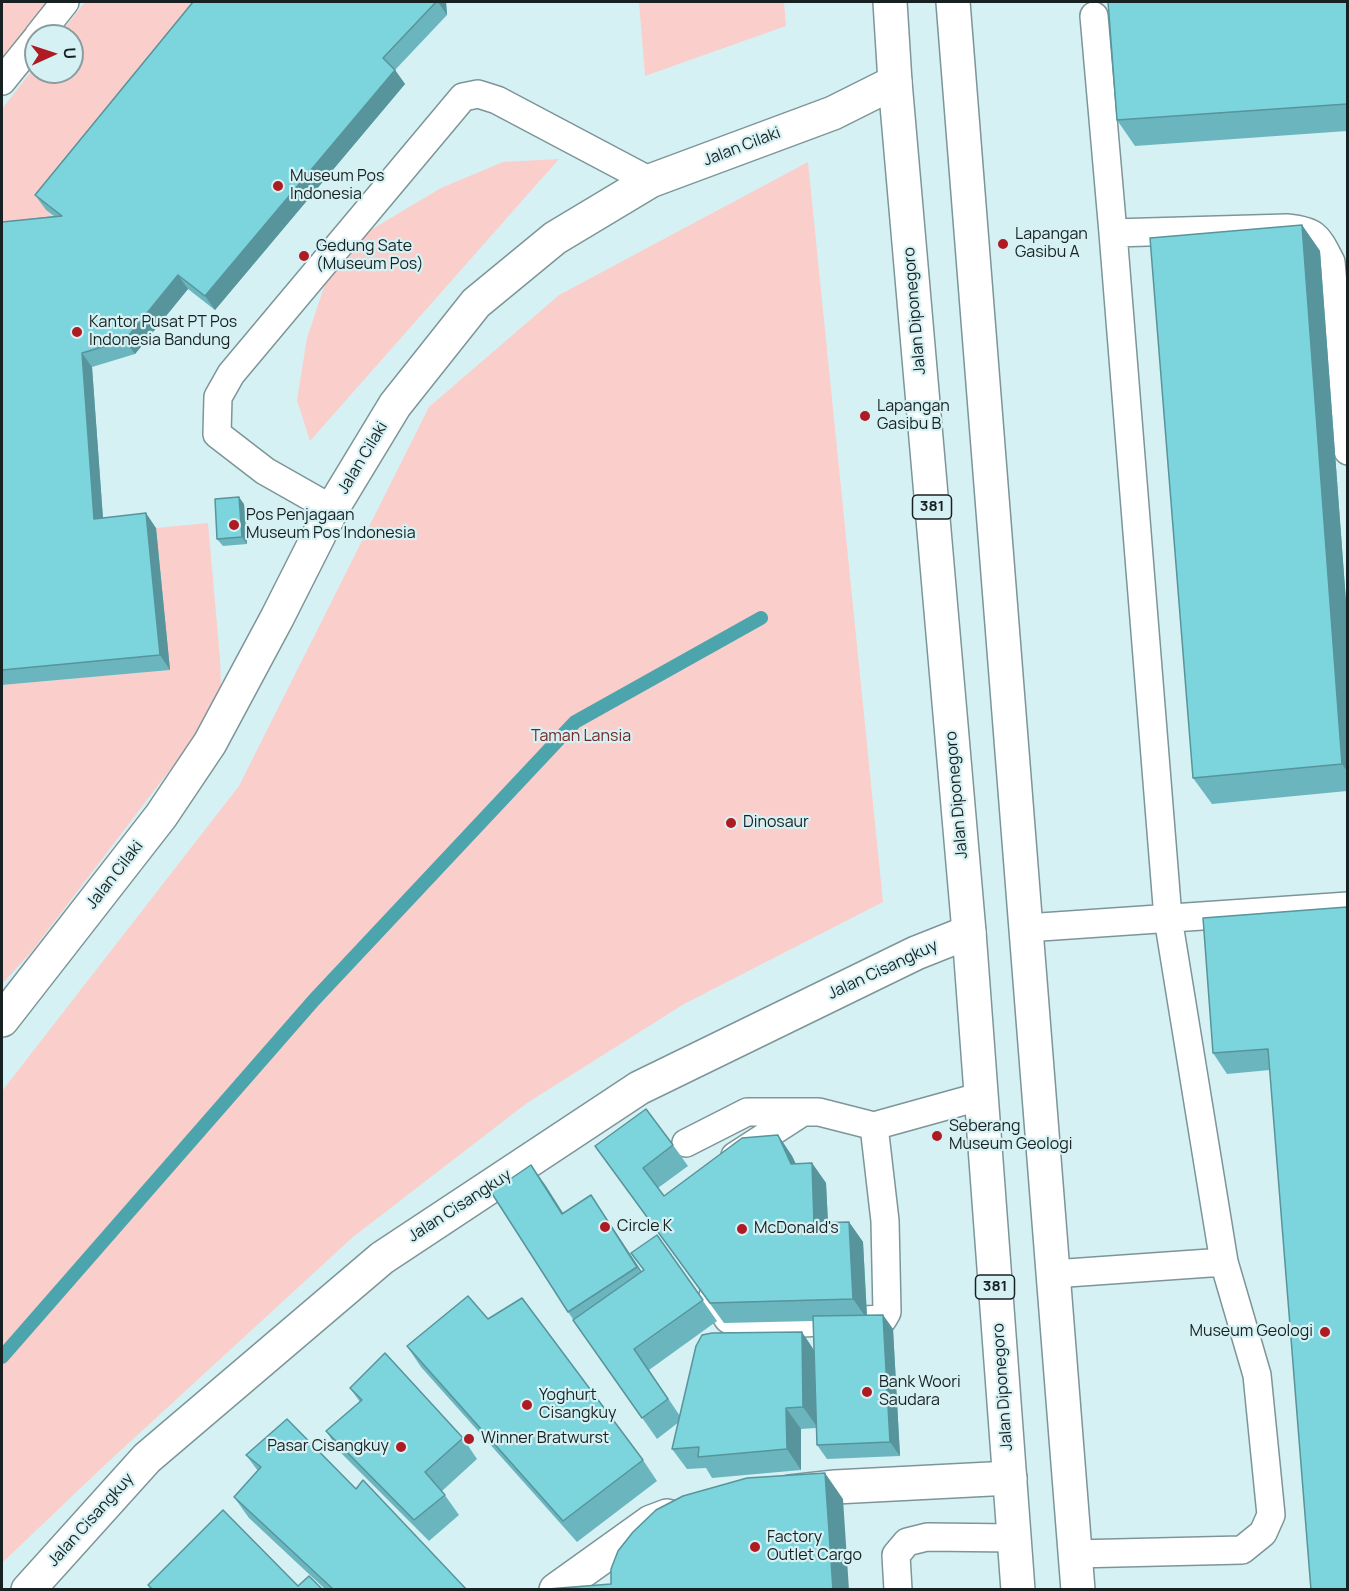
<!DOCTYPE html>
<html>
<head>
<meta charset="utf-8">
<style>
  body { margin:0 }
  #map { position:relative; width:1349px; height:1591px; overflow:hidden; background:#d6f1f4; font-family:Manrope,sans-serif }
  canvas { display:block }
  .frame { position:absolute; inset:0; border:3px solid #182122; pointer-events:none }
  .north { position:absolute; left:24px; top:24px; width:60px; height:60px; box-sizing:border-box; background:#d6f1f4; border:2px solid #8a9ea0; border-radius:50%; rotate:87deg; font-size:16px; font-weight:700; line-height:24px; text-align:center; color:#182122 }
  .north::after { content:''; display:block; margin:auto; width:21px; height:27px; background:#ae1b23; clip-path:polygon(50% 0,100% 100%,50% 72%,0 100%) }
</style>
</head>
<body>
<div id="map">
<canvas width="1349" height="1591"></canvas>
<div class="frame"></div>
<div class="north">U</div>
</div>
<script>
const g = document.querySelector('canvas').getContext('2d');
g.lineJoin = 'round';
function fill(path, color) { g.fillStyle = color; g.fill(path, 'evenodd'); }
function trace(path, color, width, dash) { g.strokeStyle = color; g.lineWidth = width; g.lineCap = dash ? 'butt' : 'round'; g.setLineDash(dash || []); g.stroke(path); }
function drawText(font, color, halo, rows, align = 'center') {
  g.font = font + ' Manrope,sans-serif'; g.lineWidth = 4.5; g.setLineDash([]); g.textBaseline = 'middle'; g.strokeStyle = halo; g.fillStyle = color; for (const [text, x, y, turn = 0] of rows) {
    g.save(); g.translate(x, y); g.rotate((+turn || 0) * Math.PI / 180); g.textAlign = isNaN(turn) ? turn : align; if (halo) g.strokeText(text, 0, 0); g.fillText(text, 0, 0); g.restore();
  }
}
const green = new Path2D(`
  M 2,2 L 51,2 L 2,60 Z
  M 85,2 L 215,2 L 46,209 L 72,230 L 2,237 L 2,109 L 36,65 L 36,72 L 72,72 L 72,36 L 58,36 Z
  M 639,2 L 784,2 L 786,26 L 645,76 Z
  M 559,159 L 310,441 L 297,400 L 307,338 L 326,281 L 369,231 L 441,188 L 503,162 Z
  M 808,162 L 883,902 L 684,1004 L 527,1103 L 353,1237 L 107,1463 L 2,1563 L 2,1091 L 239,786 L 429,407 L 559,295 Z
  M 208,523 L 220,658 L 221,685 L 214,712 L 32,951 L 2,984 L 2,685 L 169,670 L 156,528 Z`);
const stream = new Path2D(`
  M 2,1357 L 314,1000 L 575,722 L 761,618`);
const service = new Path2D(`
  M 1094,16 L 1113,233 L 1168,918 L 1224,1262
  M 38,36 L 65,2
  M 2,81 L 36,39
  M 1113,233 L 1287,228 C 1317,231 1318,237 1331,262 L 1348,451
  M 332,509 L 265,471 L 217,434 L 218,397 L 231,374 L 463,97 L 478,94 L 497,100 L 650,181
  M 1026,928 L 1348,906
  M 686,1143 L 747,1112 L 819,1112 L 874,1126 L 982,1096
  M 735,1156 L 803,1112
  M 1053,1274 L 1224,1262 L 1257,1375 L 1271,1515 L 1263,1533 L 1242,1550 L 1075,1554
  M 713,1296 L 728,1319 L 741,1326 L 883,1319 L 887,1312 L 885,1221 L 874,1126
  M 898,1590 L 896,1555 L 907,1542 L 927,1537 L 1015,1538`);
const minor = new Path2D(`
  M 790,1492 L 835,1487 L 1010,1478
  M 556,1590 L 651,1522 L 667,1516`);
const tertiary = new Path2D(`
  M 2,1020 L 161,816 L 210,743 L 277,618 L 332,509 L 395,405 L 476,303 L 555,238 L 650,181 L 833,113 L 895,82
  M 28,1590 L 147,1458 L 382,1258 L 639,1088 L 916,953 L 969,932`);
const primary = new Path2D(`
  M 890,2 L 895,82 L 969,932 L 1018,1590
  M 953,2 L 1078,1590`);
const wall = new Path2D(`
  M 193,2 L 446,2 L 447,15 L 395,70 L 405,84 L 215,310 L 188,289 L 135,354 L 92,367 L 103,518 L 156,528 L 170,670 L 2,685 L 2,222 L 54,216 L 46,210 L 35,195 Z
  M 1347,2 L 1347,131 L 1135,146 L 1117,120 Z
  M 1302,225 L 1320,251 L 1347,615 L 1347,791 L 1212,804 L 1193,778 Z
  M 244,504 L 247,544 L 223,546 L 217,539 Z
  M 1347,907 L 1270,1070 L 1227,1074 L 1213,1053 Z
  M 778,1135 L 792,1156 L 796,1164 L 812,1163 L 826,1183 L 828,1223 L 849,1222 L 863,1242 L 867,1315 L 883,1315 L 893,1329 L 900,1456 L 827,1459 L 817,1445 L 816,1428 L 801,1429 L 801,1470 L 712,1478 L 706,1468 L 687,1469 L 672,1449 L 679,1422 L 657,1439 L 568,1312 L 531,1165 L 563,1214 L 591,1195 L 641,1271 L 644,1270 L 657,1235 L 717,1321 L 649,1370 L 680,1416 L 814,1350 L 813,1321 L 724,1323 L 595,1146 L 673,1145 L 688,1166 L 658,1188 L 664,1196 Z
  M 488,1319 L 643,1460 L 657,1481 L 577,1542 L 421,1367 L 407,1346 Z
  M 350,1388 L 463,1438 L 477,1459 L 442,1491 L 459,1515 L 429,1541 L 340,1452 L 326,1431 L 360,1402 Z
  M 246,1455 L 356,1489 L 467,1590 L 326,1590 L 249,1518 L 234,1497 L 258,1471 Z`);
const shadedWall = new Path2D(`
  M 438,2 L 446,2 L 447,15 Z
  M 395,70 L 405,84 L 215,310 L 205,296 Z
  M 1302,225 L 1320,251 L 1347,615 L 1347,771 L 1342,764 Z
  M 178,275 L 188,289 L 135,354 L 125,340 Z
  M 82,353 L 92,367 L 104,533 L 94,519 Z
  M 239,497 L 244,504 L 247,544 L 242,537 Z
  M 146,513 L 156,528 L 170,670 L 160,655 Z
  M 778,1135 L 792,1156 L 806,1185 L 791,1164 Z
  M 812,1163 L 826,1183 L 829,1244 L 814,1223 Z
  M 531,1165 L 546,1186 L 577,1235 L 562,1214 Z
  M 591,1195 L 605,1216 L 652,1287 L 637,1267 Z
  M 849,1222 L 863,1242 L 867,1319 L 853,1299 Z
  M 883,1315 L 893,1329 L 900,1456 L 890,1442 Z
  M 802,1332 L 816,1353 L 818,1428 L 803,1407 Z
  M 786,1408 L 801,1429 L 801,1470 L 787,1449 Z
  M 825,1473 L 843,1499 L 849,1590 L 833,1590 Z`);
const building = new Path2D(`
  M 193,2 L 436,2 L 383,58 L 395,70 L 205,296 L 178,275 L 125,340 L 82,353 L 94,519 L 146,513 L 160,655 L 2,670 L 2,222 L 62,216 L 35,195 Z
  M 1108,2 L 1347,2 L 1347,104 L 1117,120 Z
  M 1302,225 L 1342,764 L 1193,778 L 1150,238 Z
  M 239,497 L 242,537 L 217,539 L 215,499 Z
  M 1347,907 L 1347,1590 L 1311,1590 L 1268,1049 L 1213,1053 L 1203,918 Z
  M 646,1109 L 673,1145 L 643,1168 L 664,1196 L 742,1138 L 778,1135 L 791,1164 L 812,1163 L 814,1223 L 849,1222 L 853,1299 L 710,1303 L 595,1146 Z
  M 531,1165 L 562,1214 L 591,1195 L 637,1267 L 568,1312 L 491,1192 Z
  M 657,1235 L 703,1300 L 634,1349 L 668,1399 L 642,1418 L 573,1320 L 644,1270 L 631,1253 Z
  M 468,1296 L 488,1319 L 522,1298 L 643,1460 L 563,1521 L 407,1346 Z
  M 883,1315 L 890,1442 L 817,1445 L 813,1316 Z
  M 802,1332 L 803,1407 L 786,1408 L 787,1449 L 698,1457 L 699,1447 L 672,1449 L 696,1346 L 702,1335 L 712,1333 Z
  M 385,1353 L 463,1438 L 425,1472 L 445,1495 L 414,1520 L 326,1431 L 362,1400 L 350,1388 Z
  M 287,1419 L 356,1489 L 363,1480 L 467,1590 L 334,1590 L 234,1497 L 261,1467 L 246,1455 Z
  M 825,1473 L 833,1590 L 535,1590 L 611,1584 L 611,1569 L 618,1551 L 633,1532 L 656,1510 L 683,1496 L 747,1478 Z
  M 223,1510 L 298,1586 L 309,1576 L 323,1590 L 153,1590 L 148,1585 Z`);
const markers = [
  [278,186,6,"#ae1b23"],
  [1003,244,6,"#ae1b23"],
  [304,256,6,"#ae1b23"],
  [77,332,6,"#ae1b23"],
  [865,416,6,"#ae1b23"],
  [234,525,6,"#ae1b23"],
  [731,823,6,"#ae1b23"],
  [937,1136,6,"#ae1b23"],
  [605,1227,6,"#ae1b23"],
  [742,1229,6,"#ae1b23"],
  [1325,1332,6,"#ae1b23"],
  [867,1392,6,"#ae1b23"],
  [527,1405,6,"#ae1b23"],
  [469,1439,6,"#ae1b23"],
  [401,1447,6,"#ae1b23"],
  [755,1547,6,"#ae1b23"]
];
const shields = [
  [932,507,39],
  [995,1287,39]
];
const shieldNames = [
  ["381",932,507],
  ["381",995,1287]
];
const streetNames = [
  ["Jalan Cilaki",742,147,-21],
  ["Jalan Diponegoro",915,311,-95],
  ["Jalan Cilaki",363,458,-59],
  ["Jalan Diponegoro",957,795,-95],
  ["Jalan Cilaki",115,875,-52],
  ["Jalan Cisangkuy",883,970,-25],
  ["Jalan Cisangkuy",460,1206,-33],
  ["Jalan Diponegoro",1003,1387,-94],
  ["Jalan Cisangkuy",91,1520,-48]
];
const poiNames = [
  ["Museum Pos",290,177],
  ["Indonesia",290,195],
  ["Lapangan",1015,235],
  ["Gasibu A",1015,253],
  ["Gedung Sate",316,247],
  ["(Museum Pos)",316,265],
  ["Kantor Pusat PT Pos",89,323],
  ["Indonesia Bandung",89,341],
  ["Lapangan",877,407],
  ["Gasibu B",877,425],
  ["Pos Penjagaan",246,516],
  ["Museum Pos Indonesia",246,534],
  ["Dinosaur",743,823],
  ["Seberang",949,1127],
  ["Museum Geologi",949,1145],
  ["Circle K",617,1227],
  ["McDonald's",754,1229],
  ["Museum Geologi",1313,1332,"right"],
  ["Bank Woori",879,1383],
  ["Saudara",879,1401],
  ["Yoghurt",539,1396],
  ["Cisangkuy",539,1414],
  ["Winner Bratwurst",481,1439],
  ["Pasar Cisangkuy",389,1447,"right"],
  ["Factory",767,1538],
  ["Outlet Cargo",767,1556]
];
const parkNames = [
  ["Taman Lansia",581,737]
];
fill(green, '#facfcb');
trace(stream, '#4ca4ad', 14);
trace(service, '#7d9598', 30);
trace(minor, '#7d9598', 36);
trace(tertiary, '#7d9598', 36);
trace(primary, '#7d9598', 36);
trace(service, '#fff', 27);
trace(minor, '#fff', 33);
trace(tertiary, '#fff', 33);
trace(primary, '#fff', 33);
fill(wall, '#6bb6be');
fill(shadedWall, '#57949b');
fill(building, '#7cd4dd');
trace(building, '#57949b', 1.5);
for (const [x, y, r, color] of markers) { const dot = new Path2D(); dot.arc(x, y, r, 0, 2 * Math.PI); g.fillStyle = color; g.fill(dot); trace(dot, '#d6f1f4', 2); }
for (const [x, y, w] of shields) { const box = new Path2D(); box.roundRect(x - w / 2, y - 12, w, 24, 4.5); g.fillStyle = '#d6f1f4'; g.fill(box); trace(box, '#182122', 1.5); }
drawText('bold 15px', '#182122', null, shieldNames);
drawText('16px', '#182122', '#d6f1f4', streetNames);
drawText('16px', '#182122', '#d6f1f4', poiNames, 'left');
drawText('16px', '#782624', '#d6f1f4', parkNames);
</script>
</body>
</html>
